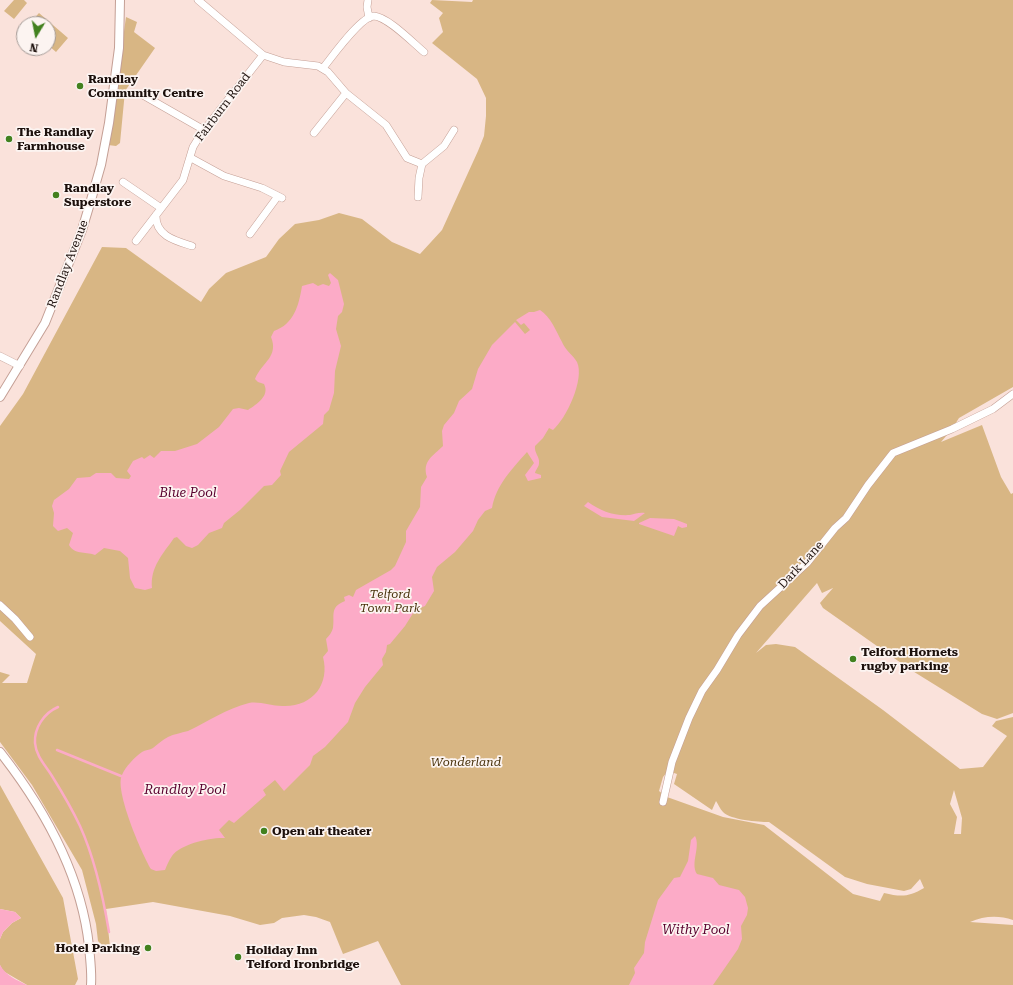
<!DOCTYPE html>
<html>
<head>
<meta charset="utf-8">
<style>
  body { margin:0 }
  #map { position:relative; width:1013px; height:985px; overflow:hidden; background:#fae2db; font-family:"Roboto Serif",serif }
  canvas { display:block }
  .north { position:absolute; left:16px; top:16px; width:40px; height:40px; box-sizing:border-box; background:#fcf4f1; border:1px solid #a29995; border-radius:50%; rotate:190deg; font-size:11px; font-weight:700; line-height:16px; text-align:center; color:#1c100c }
  .north::after { content:''; display:block; margin:auto; width:14px; height:18px; background:#42811f; clip-path:polygon(50% 0,100% 100%,50% 72%,0 100%) }
</style>
</head>
<body>
<div id="map">
<canvas width="1013" height="985"></canvas>
<div class="north">N</div>
</div>
<script>
const g = document.querySelector('canvas').getContext('2d');
g.lineJoin = 'round';
function fill(path, color) { g.fillStyle = color; g.fill(path, 'evenodd'); }
function trace(path, color, width, dash) { g.strokeStyle = color; g.lineWidth = width; g.lineCap = dash ? 'butt' : 'round'; g.setLineDash(dash || []); g.stroke(path); }
function drawText(font, color, halo, rows, align = 'center') {
  g.font = font + ' "Roboto Serif",serif'; g.lineWidth = 3.5; g.setLineDash([]); g.textBaseline = 'middle'; g.strokeStyle = halo; g.fillStyle = color; for (const [text, x, y, turn = 0] of rows) {
    g.save(); g.translate(x, y); g.rotate((+turn || 0) * Math.PI / 180); g.textAlign = isNaN(turn) ? turn : align; if (halo) g.strokeText(text, 0, 0); g.fillText(text, 0, 0); g.restore();
  }
}
const green = new Path2D(`
  M 14,0 L 24,0 L 27,3 L 14,19 L 4,11 Z
  M 432,0 L 472,2 L 473,0 L 1013,0 L 1013,387 L 959,418 L 952,429 L 941,442 L 982,425 L 1001,477 L 1011,494 L 1013,493 L 1013,713 L 997,719 L 982,714 L 911,670 L 823,608 L 820,603 L 833,588 L 822,593 L 817,583 L 756,653 L 766,645 L 776,644 L 795,647 L 883,710 L 960,769 L 983,767 L 1007,736 L 992,726 L 996,721 L 1013,717 L 1013,920 C 998,915 984,916 970,922 L 1013,925 L 1013,985 L 401,985 L 378,941 L 343,954 L 330,922 L 316,917 L 304,915 L 282,918 L 274,923 L 260,925 L 230,916 L 153,902 L 106,909 L 110,947 L 104,947 L 98,941 L 96,924 L 82,870 L 32,785 L 0,742 L 0,672 L 10,675 L 2,683 L 27,683 L 36,654 L 0,621 L 0,426 L 23,394 L 102,247 L 126,248 L 201,302 L 209,289 L 226,273 L 266,257 L 279,239 L 295,224 L 319,220 L 339,213 L 362,219 L 392,242 L 420,254 L 442,230 L 478,151 L 484,136 L 486,116 L 486,98 L 477,79 L 432,43 L 443,32 L 439,18 L 443,13 L 430,3 ZM 668,771 L 677,774 L 674,784 L 712,810 L 716,801 C 718,804 720,809 723,812 C 731,820 758,822 769,822 L 845,877 L 867,884 L 904,891 L 911,889 L 920,879 L 924,888 C 909,897 901,897 884,893 L 880,901 L 853,894 L 764,825 L 723,817 L 667,797 L 659,791 L 663,777 ZM 954,790 L 962,818 L 961,834 L 954,834 L 957,817 L 950,804 Z
  M 39,13 L 68,38 L 56,52 L 48,45 L 48,24 L 29,24 Z
  M 126,17 L 137,22 L 134,32 L 155,48 L 125,91 L 120,143 L 116,146 L 108,145 Z
  M 0,785 L 63,898 L 78,979 L 75,985 L 27,985 L 3,971 L 0,965 L 0,939 L 3,932 L 12,923 L 21,918 L 15,912 L 0,909 Z`);
const water = new Path2D(`
  M 330,273 L 338,280 L 344,304 L 342,312 L 338,316 L 336,329 L 341,346 L 335,371 L 334,393 L 329,410 L 324,415 L 323,424 L 289,452 L 280,471 L 281,475 L 272,485 L 264,486 L 240,510 L 224,523 L 222,528 L 209,533 L 198,545 L 192,548 L 186,546 L 177,537 L 174,538 C 163,554 150,567 152,588 L 145,590 L 135,588 L 130,578 L 128,558 L 120,551 L 104,548 L 95,555 C 84,551 75,555 69,545 L 73,533 L 67,528 L 58,531 L 53,526 L 54,513 L 52,506 L 54,500 L 69,489 L 77,478 L 90,477 L 96,473 L 111,473 L 116,478 L 129,479 L 131,476 L 127,471 L 133,461 L 142,457 L 144,459 L 150,455 L 154,458 L 161,451 L 175,451 L 197,444 L 219,427 L 233,409 L 239,408 L 248,410 C 257,404 270,396 264,384 L 258,382 L 255,379 C 262,362 279,357 271,337 L 274,331 C 294,324 299,305 302,286 L 313,283 L 318,286 L 323,284 L 329,286 L 331,283 L 328,275 Z
  M 540,310 C 551,317 556,331 562,342 C 565,350 573,355 577,362 C 585,379 566,419 553,430 L 549,428 L 543,438 L 535,446 C 534,453 540,457 539,463 C 539,467 536,469 535,473 L 541,475 L 541,478 L 528,481 L 525,475 L 534,463 L 527,452 C 512,469 496,485 492,508 L 485,511 L 478,520 L 473,531 L 455,552 L 437,567 L 432,577 L 434,591 L 425,606 L 415,610 L 405,626 L 390,644 L 387,645 L 386,652 L 382,659 L 383,665 L 365,687 L 355,703 L 348,722 L 325,747 L 313,756 L 310,765 L 284,791 L 275,780 L 263,790 L 266,795 L 234,823 L 229,820 L 219,830 L 225,838 C 211,837 180,844 172,856 C 169,860 167,865 165,870 L 156,871 L 151,869 C 142,854 114,790 122,775 C 125,767 135,757 142,752 C 145,750 150,750 153,748 C 158,744 162,740 168,737 C 174,734 181,733 188,731 C 209,721 226,709 249,703 C 261,701 273,707 285,706 C 313,706 330,684 323,657 L 328,651 L 326,639 C 329,636 332,632 333,628 C 335,616 329,607 345,601 L 344,597 L 349,595 L 353,597 L 356,590 L 391,570 L 395,566 L 406,542 L 406,531 L 420,507 L 421,487 L 427,477 C 422,461 433,456 443,446 L 442,431 L 444,425 L 454,413 L 459,401 L 472,389 L 478,369 L 492,345 L 515,322 L 525,334 L 530,330 L 524,323 L 521,325 L 516,320 L 529,312 L 534,312 Z
  M 588,502 C 601,511 613,516 630,515 C 635,514 639,512 645,513 L 634,521 L 602,517 L 584,506 Z
  M 650,518 L 674,519 L 687,524 L 687,527 L 682,528 L 678,526 L 674,536 L 639,524 L 639,523 Z
  M 695,836 C 701,847 690,863 697,874 L 713,878 L 719,885 L 739,890 L 745,897 L 748,908 L 747,915 L 741,926 L 742,939 L 738,949 L 713,985 L 629,985 L 635,973 L 634,968 L 644,953 L 645,942 L 658,900 L 674,878 L 680,877 L 688,861 L 691,840 Z
  M 0,909 L 15,912 L 21,918 L 12,923 L 3,932 L 0,939 Z
  M 0,965 C 6,976 17,980 27,985 L 0,985 Z`);
const stream = new Path2D(`
  M 58,707 C 44,713 34,728 35,743 C 36,756 45,765 52,776 C 62,792 72,809 80,826 C 95,859 103,896 109,932
  M 57,750 L 121,776`);
const minor = new Path2D(`
  M 198,0 L 263,55 L 284,62 L 318,66 L 328,72 L 346,93 L 386,125 L 407,158 L 422,164
  M 368,0 L 367,7 L 369,18
  M 323,68 C 332,57 361,16 374,16 C 388,17 413,43 424,52
  M 141,94 L 204,130
  M 314,133 L 346,93
  M 191,158 L 224,176 L 262,188 L 282,198
  M 123,182 L 161,208
  M 418,197 L 419,178 L 422,164 L 444,146 L 454,130
  M 156,215 C 155,236 176,241 192,246
  M 250,234 L 278,196
  M 136,241 L 183,180 L 193,147 L 201,134 L 263,55
  M 0,356 L 20,366
  M 0,605 L 15,619 L 30,637
  M 663,802 L 672,762 L 689,718 L 702,691 L 717,670 L 738,635 L 760,606 L 807,563 L 835,528 L 846,518 L 868,485 L 893,453 L 952,429 L 993,409 L 1013,394`);
const tertiary = new Path2D(`
  M 0,397 L 45,323 L 82,230 L 91,200 L 101,165 L 109,123 L 119,48 L 120,0
  M 0,752 C 44,808 81,873 89,946 C 90,959 92,972 91,985`);
const markers = [
  [80,86,4,"#42811f"],
  [9,139,4,"#42811f"],
  [56,195,4,"#42811f"],
  [853,659,4,"#42811f"],
  [264,831,4,"#42811f"],
  [148,948,4,"#42811f"],
  [238,957,4,"#42811f"]
];
const poiNames = [
  ["Randlay",88,79],
  ["Community Centre",88,93],
  ["The Randlay",17,132],
  ["Farmhouse",17,146],
  ["Randlay",64,188],
  ["Superstore",64,202],
  ["Telford Hornets",861,652],
  ["rugby parking",861,666],
  ["Open air theater",272,831],
  ["Hotel Parking",140,948,"right"],
  ["Holiday Inn",246,950],
  ["Telford Ironbridge",246,964]
];
const streetNames = [
  ["Fairburn Road",223,107,-53],
  ["Randlay Avenue",68,264,-69],
  ["Dark Lane",801,565,-47]
];
const parkNames = [
  ["Telford",390,594],
  ["Town Park",390,608],
  ["Wonderland",466,762]
];
const waterNames = [
  ["Blue Pool",188,493],
  ["Randlay Pool",185,790],
  ["Withy Pool",696,930]
];
fill(green, '#d8b684');
fill(water, '#fcabc7');
trace(stream, '#fcabc7', 2.5);
trace(minor, '#c49f95', 8);
trace(tertiary, '#c49f95', 10);
trace(minor, '#fff', 7);
trace(tertiary, '#fff', 8);
for (const [x, y, r, color] of markers) { const dot = new Path2D(); dot.arc(x, y, r, 0, 2 * Math.PI); g.fillStyle = color; g.fill(dot); trace(dot, '#fcf4f1', 1.5); }
drawText('bold 12px', '#1c100c', '#fcf4f1', poiNames, 'left');
drawText('12px', '#1c100c', '#fcf4f1', streetNames);
drawText('italic 12px', '#49320b', '#fcf4f1', parkNames);
drawText('italic 13px', '#59002e', '#fcf4f1', waterNames);
</script>
</body>
</html>
